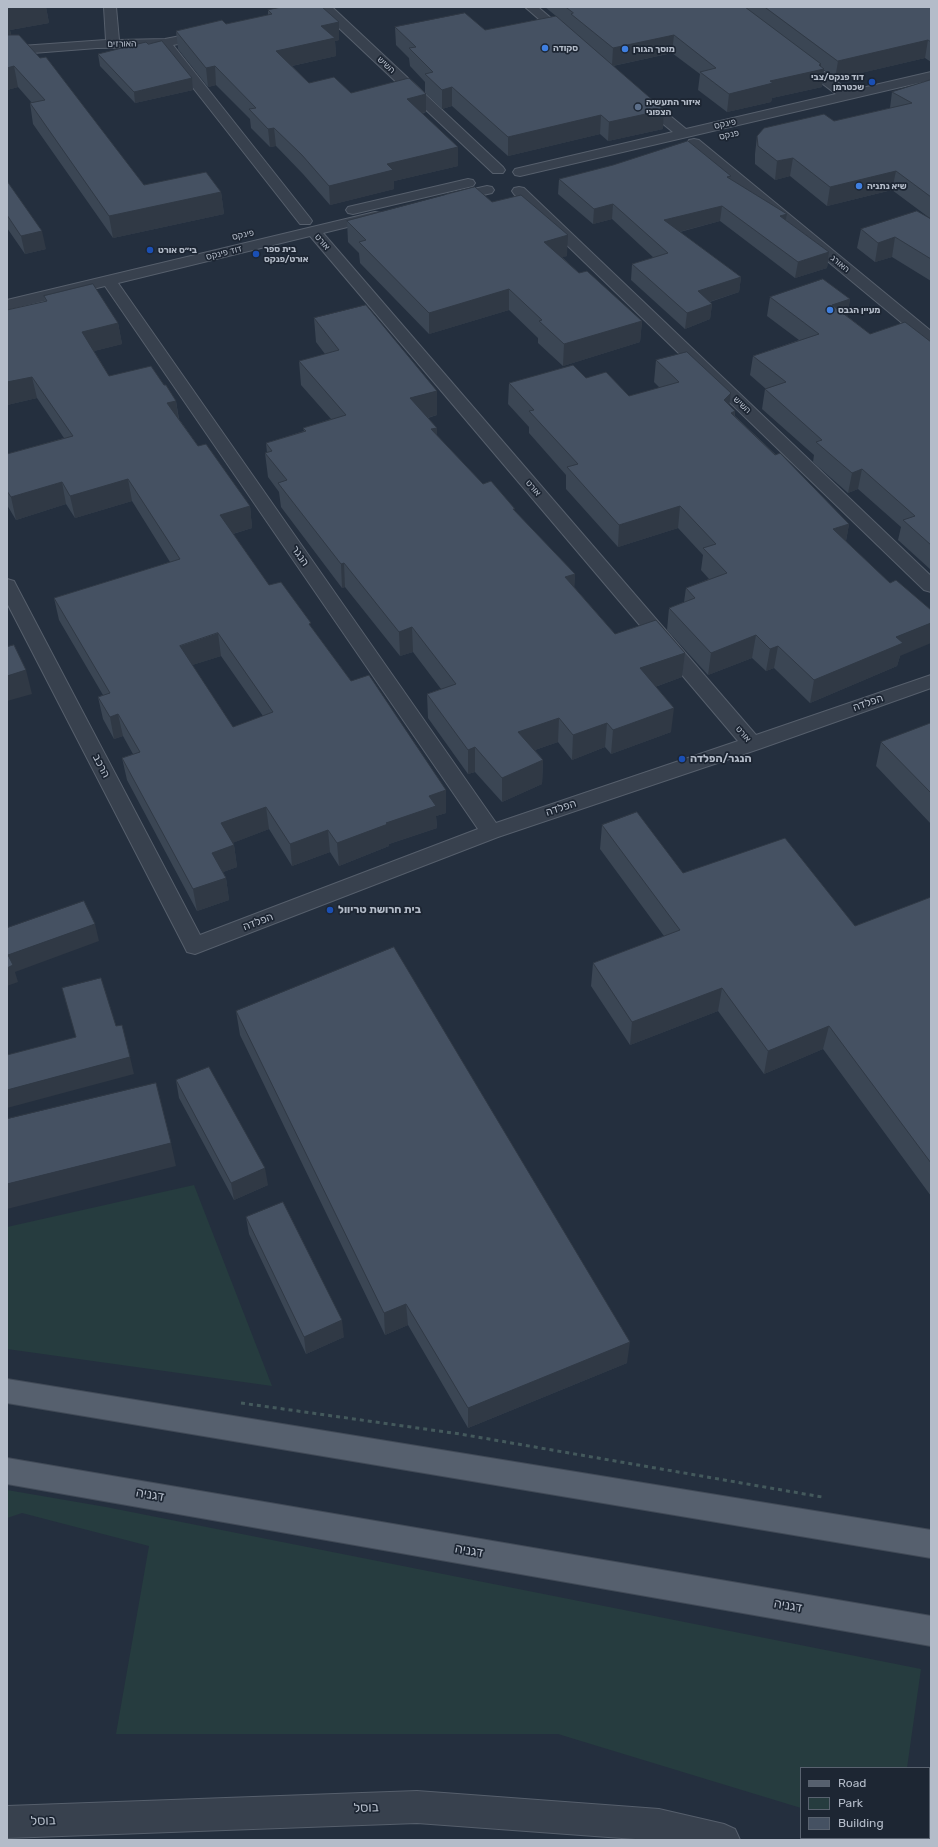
<!DOCTYPE html>
<html>
<head>
<meta charset="utf-8">
<style>
  body { margin:0 }
  #map { position:relative; width:938px; height:1847px; overflow:hidden; background:#242f3e; font-family:Rubik,sans-serif }
  canvas { display:block }
  .frame { position:absolute; inset:0; border:8px solid #b4bcc9; pointer-events:none }
  .legend { position:absolute; left:800px; top:1767px; width:130px; height:72px; box-sizing:border-box; background:#1d2633; border:1px solid #59626f; margin:0; padding:5px 7px; list-style:none; font-size:12px; color:#b4bcc9 }
  .legend li { display:flex; align-items:center; gap:8px; height:20px }
  .legend b { width:20px; border:1px solid #59626f }
</style>
</head>
<body>
<div id="map">
<canvas width="938" height="1847"></canvas>
<div class="frame"></div>
<ul class="legend">
<li><b style="height:5px;background:#56606e"></b>Road</li>
<li><b style="height:11px;background:#263c3f"></b>Park</li>
<li><b style="height:11px;background:#455162"></b>Building</li>
</ul>
</div>
<script>
const g = document.querySelector('canvas').getContext('2d');
g.lineJoin = 'round';
function fill(path, color) { g.fillStyle = color; g.fill(path, 'evenodd'); }
function trace(path, color, width, dash) { g.strokeStyle = color; g.lineWidth = width; g.lineCap = dash ? 'butt' : 'round'; g.setLineDash(dash || []); g.stroke(path); }
function drawText(font, color, halo, rows, align = 'center') {
  g.font = font + ' Rubik,Heebo,sans-serif'; g.lineWidth = 3.5; g.setLineDash([]); g.textBaseline = 'middle'; g.strokeStyle = halo; g.fillStyle = color; for (const [text, x, y, turn = 0] of rows) {
    g.save(); g.translate(x, y); g.rotate((+turn || 0) * Math.PI / 180); g.textAlign = isNaN(turn) ? turn : align; if (halo) g.strokeText(text, 0, 0); g.fillText(text, 0, 0); g.restore();
  }
}
const green = new Path2D(`
  M 194,1185 L 272,1386 L 7,1349 L 7,1227 Z
  M 7,1490 L 106,1507 L 921,1669 L 907,1768 L 801,1768 L 801,1808 L 558,1734 L 116,1734 L 149,1546 L 22,1513 L 7,1518 Z`);
const path = new Path2D(`
  M 241,1403 L 460,1434 L 822,1497`);
const minor = new Path2D(`
  M 104,7 L 116,7 L 119,40 L 165,39 L 206,31 L 210,32 L 212,35 L 210,38 L 173,45 L 310,218 L 312,221 L 310,224 L 300,224 L 161,47 L 97,48 L 7,55 L 7,47 L 106,40 Z
  M 320,7 L 332,7 L 503,167 L 505,170 L 503,173 L 493,173 L 324,14 L 296,20 L 290,16 L 292,13 Z
  M 525,7 L 538,7 L 573,37 L 571,40 L 563,40 Z
  M 800,56 L 805,57 L 849,91 L 931,72 L 931,80 L 520,176 L 515,175 L 513,172 L 515,169 L 673,132 L 636,102 L 634,99 L 636,96 L 646,96 L 686,129 L 836,94 L 795,63 L 794,60 L 795,57 Z
  M 694,139 L 699,140 L 931,331 L 931,344 L 925,342 L 689,146 L 687,143 L 689,140 Z
  M 468,179 L 473,180 L 475,183 L 473,186 L 353,214 L 348,213 L 346,210 L 348,207 Z
  M 487,186 L 492,187 L 494,190 L 492,193 L 452,202 L 447,201 L 445,198 L 447,195 Z
  M 519,187 L 524,188 L 931,576 L 931,592 L 924,590 L 514,194 L 512,191 L 514,188 Z
  M 375,212 L 380,213 L 382,216 L 380,219 L 323,233 L 756,735 L 931,675 L 931,688 L 759,749 L 498,837 L 195,954 L 187,952 L 184,946 L 7,603 L 7,579 L 14,581 L 16,585 L 200,935 L 478,829 L 105,286 L 7,310 L 7,300 ZM 310,236 L 738,741 L 496,823 L 118,283 Z
  M 417,1791 L 659,1809 L 724,1824 L 735,1829 L 740,1840 L 649,1840 L 417,1823 L 7,1838 L 7,1806 Z`);
const major = new Path2D(`
  M 7,1379 L 931,1530 L 931,1558 L 7,1403 Z
  M 7,1458 L 931,1616 L 931,1646 L 7,1484 Z`);
const wall = new Path2D(`
  M 7,7 L 46,7 L 49,23 L 10,30 L 11,35 L 144,185 L 221,192 L 224,214 L 113,238 L 33,124 L 30,103 L 32,103 L 18,87 L 7,90 Z
  M 545,7 L 931,7 L 931,62 L 925,58 L 835,79 L 824,70 L 822,87 L 772,98 L 771,102 L 727,112 L 698,90 L 700,74 L 672,53 L 613,66 L 664,110 L 663,129 L 608,141 L 600,134 L 508,156 L 452,106 L 442,109 L 425,93 L 425,82 L 410,66 L 409,58 L 396,45 L 395,27 L 485,30 L 556,16 Z
  M 268,10 L 339,22 L 339,40 L 335,41 L 336,56 L 292,66 L 309,83 L 351,93 L 426,94 L 426,112 L 422,114 L 458,166 L 394,181 L 394,189 L 330,205 L 303,174 L 276,146 L 270,147 L 251,128 L 250,119 L 216,85 L 208,87 L 178,49 L 176,31 L 226,24 L 268,15 Z
  M 98,54 L 192,78 L 193,90 L 135,103 L 100,66 Z
  M 931,80 L 931,219 L 892,190 L 827,206 L 790,176 L 775,180 L 755,164 L 755,154 L 757,136 L 834,121 L 890,108 L 892,92 Z
  M 559,179 L 730,179 L 787,214 L 786,220 L 829,252 L 827,268 L 795,278 L 720,221 L 680,232 L 741,277 L 739,292 L 710,302 L 712,304 L 710,319 L 685,329 L 631,280 L 632,264 L 654,258 L 612,219 L 593,224 L 558,194 Z
  M 7,181 L 46,249 L 25,254 L 7,228 Z
  M 492,202 L 567,256 L 562,257 L 579,273 L 642,321 L 640,342 L 563,366 L 538,343 L 538,338 L 509,310 L 429,334 L 360,263 L 359,253 L 348,242 L 347,221 Z
  M 931,219 L 931,281 L 892,257 L 875,262 L 857,248 L 861,229 Z
  M 44,296 L 118,323 L 122,344 L 94,351 L 109,376 L 164,385 L 176,401 L 179,419 L 198,446 L 250,506 L 252,528 L 233,534 L 269,585 L 311,627 L 351,681 L 446,790 L 446,813 L 436,816 L 437,828 L 389,844 L 389,846 L 339,866 L 330,852 L 292,866 L 269,829 L 232,843 L 234,845 L 237,867 L 223,872 L 226,878 L 229,900 L 197,911 L 127,780 L 122,758 L 133,754 L 123,736 L 114,739 L 103,719 L 98,697 L 103,695 L 59,620 L 54,598 L 170,562 L 132,501 L 75,518 L 66,504 L 16,520 L 7,505 L 7,454 L 64,438 L 37,398 L 7,405 L 45,301 ZM 221,656 L 263,716 L 233,727 L 192,665 Z
  M 770,297 L 850,299 L 847,316 L 870,334 L 931,342 L 931,570 L 898,540 L 901,527 L 858,489 L 848,493 L 813,462 L 814,455 L 762,409 L 765,389 L 766,389 L 750,375 L 753,356 L 799,340 L 767,316 Z
  M 314,318 L 437,415 L 428,418 L 437,436 L 483,484 L 515,512 L 575,574 L 574,587 L 615,634 L 685,653 L 682,677 L 655,687 L 671,732 L 611,754 L 605,747 L 572,760 L 558,742 L 535,750 L 543,760 L 542,784 L 502,802 L 475,772 L 468,774 L 428,718 L 427,694 L 441,689 L 413,652 L 400,656 L 345,587 L 342,588 L 281,507 L 279,492 L 268,477 L 265,453 L 267,453 L 266,443 L 304,431 L 303,428 L 331,419 L 301,385 L 299,361 L 325,354 L 316,342 Z
  M 656,360 L 731,393 L 729,405 L 735,411 L 735,416 L 849,524 L 846,541 L 900,656 L 897,666 L 810,703 L 774,668 L 766,671 L 752,658 L 708,675 L 667,630 L 669,608 L 684,602 L 686,588 L 709,579 L 701,570 L 703,555 L 678,528 L 618,547 L 566,489 L 566,475 L 529,433 L 529,427 L 508,404 L 509,383 L 586,378 L 629,396 L 660,388 L 654,382 Z
  M 931,723 L 931,824 L 876,766 L 881,742 Z
  M 602,825 L 683,873 L 855,926 L 931,897 L 931,1196 L 823,1049 L 764,1074 L 718,1011 L 630,1045 L 591,986 L 593,963 L 664,936 L 600,849 Z
  M 236,1011 L 627,1363 L 468,1428 L 408,1325 L 385,1335 L 240,1035 Z
  M 176,1080 L 268,1185 L 234,1200 L 179,1098 Z
  M 246,1217 L 344,1337 L 306,1354 L 249,1234 Z`);
const shadedWall = new Path2D(`
  M 19,7 L 46,7 L 49,23 L 10,30 L 13,45 L 7,46 L 7,9 Z
  M 339,22 L 339,40 L 335,41 L 336,56 L 278,69 L 276,51 L 321,26 Z
  M 674,35 L 672,53 L 612,66 L 613,48 Z
  M 928,40 L 925,58 L 835,79 L 838,61 Z
  M 821,64 L 821,70 L 824,69 L 822,87 L 772,98 L 771,102 L 727,112 L 729,94 Z
  M 14,66 L 18,87 L 7,90 L 7,68 Z
  M 215,66 L 216,85 L 208,87 L 206,68 Z
  M 192,78 L 193,90 L 135,103 L 134,92 Z
  M 452,87 L 452,106 L 442,109 L 442,90 Z
  M 426,94 L 426,112 L 407,117 L 407,99 Z
  M 664,110 L 663,129 L 608,141 L 609,122 Z
  M 601,115 L 600,134 L 508,156 L 508,137 Z
  M 274,128 L 276,146 L 270,147 L 268,129 Z
  M 458,147 L 458,166 L 394,181 L 394,189 L 330,205 L 329,186 L 387,164 Z
  M 793,158 L 790,176 L 775,180 L 777,161 Z
  M 896,171 L 892,190 L 827,206 L 830,187 Z
  M 221,192 L 224,214 L 113,238 L 109,216 Z
  M 613,204 L 612,219 L 593,224 L 594,209 Z
  M 722,206 L 720,221 L 663,236 L 664,220 Z
  M 787,214 L 784,229 L 780,216 Z
  M 42,231 L 46,249 L 25,254 L 21,236 Z
  M 568,235 L 567,256 L 543,263 L 544,242 Z
  M 895,237 L 892,257 L 875,262 L 878,243 Z
  M 829,252 L 827,268 L 795,278 L 798,262 Z
  M 741,277 L 739,292 L 696,306 L 698,291 Z
  M 509,289 L 509,310 L 429,334 L 429,313 Z
  M 850,299 L 847,318 L 832,305 Z
  M 712,304 L 710,319 L 685,329 L 687,313 Z
  M 642,321 L 640,342 L 563,366 L 564,344 Z
  M 118,323 L 122,344 L 86,353 L 82,332 Z
  M 32,377 L 37,398 L 7,405 L 7,382 Z
  M 437,391 L 437,415 L 411,422 L 410,398 Z
  M 731,393 L 728,414 L 724,400 Z
  M 176,401 L 179,423 L 167,403 Z
  M 735,411 L 733,433 L 731,413 Z
  M 437,428 L 437,451 L 431,429 Z
  M 862,469 L 858,489 L 848,493 L 852,473 Z
  M 128,479 L 132,501 L 75,518 L 70,496 Z
  M 62,482 L 66,504 L 16,520 L 11,497 Z
  M 250,506 L 252,528 L 222,537 L 220,515 Z
  M 680,506 L 678,528 L 618,547 L 619,525 Z
  M 849,524 L 845,546 L 833,529 Z
  M 344,563 L 345,587 L 342,588 L 341,564 Z
  M 575,574 L 574,598 L 565,577 Z
  M 931,623 L 931,643 L 900,656 L 897,666 L 810,703 L 814,680 L 896,637 Z
  M 412,627 L 413,652 L 400,656 L 399,632 Z
  M 218,633 L 221,656 L 183,668 L 180,646 Z
  M 756,635 L 752,658 L 708,675 L 711,653 Z
  M 778,646 L 774,668 L 766,671 L 770,649 Z
  M 685,653 L 682,677 L 638,693 L 640,668 Z
  M 26,670 L 32,694 L 7,701 L 7,676 Z
  M 674,708 L 671,732 L 611,754 L 613,730 Z
  M 118,714 L 123,736 L 114,739 L 110,717 Z
  M 559,718 L 558,742 L 517,756 L 518,732 Z
  M 607,723 L 605,747 L 572,760 L 573,735 Z
  M 475,747 L 475,772 L 468,774 L 468,750 Z
  M 543,760 L 542,784 L 502,802 L 502,778 Z
  M 446,790 L 446,813 L 436,816 L 437,828 L 389,844 L 389,846 L 339,866 L 337,843 L 386,823 L 429,796 Z
  M 266,807 L 269,829 L 225,846 L 221,823 Z
  M 328,830 L 330,852 L 292,866 L 290,844 Z
  M 234,845 L 237,867 L 215,875 L 212,853 Z
  M 226,878 L 229,900 L 197,911 L 193,889 Z
  M 95,924 L 99,941 L 15,972 L 18,982 L 7,986 L 7,968 L 8,955 Z
  M 722,988 L 718,1011 L 630,1045 L 632,1022 Z
  M 829,1026 L 823,1049 L 764,1074 L 768,1051 Z
  M 130,1057 L 134,1074 L 7,1108 L 7,1090 Z
  M 171,1143 L 176,1166 L 7,1209 L 7,1184 Z
  M 265,1168 L 268,1185 L 234,1200 L 231,1183 Z
  M 406,1304 L 408,1325 L 385,1335 L 384,1313 Z
  M 342,1320 L 344,1337 L 306,1354 L 304,1337 Z
  M 630,1342 L 627,1363 L 468,1428 L 468,1408 Z`);
const building = new Path2D(`
  M 7,7 L 19,7 L 7,9 Z
  M 282,7 L 322,7 L 339,22 L 321,26 L 335,38 L 276,51 L 309,83 L 334,77 L 351,93 L 409,78 L 426,94 L 407,99 L 458,147 L 387,164 L 393,170 L 329,186 L 302,155 L 274,128 L 268,129 L 249,109 L 256,108 L 215,66 L 206,68 L 176,31 L 222,20 L 226,24 L 272,14 L 268,10 Z
  M 566,7 L 745,7 L 821,64 L 819,65 L 824,69 L 770,81 L 773,83 L 729,94 L 700,72 L 716,68 L 674,35 L 613,48 L 571,14 L 573,13 Z
  M 765,7 L 931,7 L 931,42 L 928,40 L 838,61 Z
  M 465,13 L 485,30 L 556,16 L 664,110 L 609,122 L 601,115 L 508,137 L 452,87 L 442,90 L 425,74 L 433,72 L 409,48 L 416,47 L 395,27 Z
  M 7,35 L 19,35 L 40,58 L 46,57 L 144,185 L 206,172 L 221,192 L 109,216 L 30,103 L 45,100 L 14,66 L 7,68 Z
  M 162,41 L 192,78 L 134,92 L 98,54 L 146,42 L 148,44 Z
  M 931,80 L 931,197 L 896,171 L 830,187 L 793,158 L 777,161 L 758,146 L 757,136 L 764,128 L 824,114 L 834,121 L 912,103 L 892,92 Z
  M 688,141 L 731,176 L 727,177 L 787,214 L 780,216 L 829,252 L 798,262 L 722,206 L 664,220 L 741,277 L 698,291 L 712,304 L 687,313 L 632,264 L 668,253 L 613,204 L 594,209 L 559,179 L 613,165 Z
  M 7,181 L 42,231 L 21,236 L 7,215 Z
  M 475,187 L 492,202 L 521,195 L 568,235 L 544,242 L 579,273 L 587,271 L 642,321 L 564,344 L 539,321 L 542,320 L 509,289 L 429,313 L 359,242 L 366,240 L 347,221 Z
  M 917,211 L 931,219 L 931,259 L 895,237 L 878,243 L 861,229 Z
  M 823,279 L 850,299 L 832,305 L 870,334 L 905,322 L 931,342 L 931,545 L 903,520 L 915,516 L 862,469 L 852,473 L 816,442 L 822,440 L 765,389 L 786,382 L 753,356 L 819,334 L 770,297 Z
  M 93,284 L 118,323 L 82,332 L 109,376 L 151,366 L 164,385 L 166,385 L 176,401 L 167,403 L 198,446 L 206,444 L 250,506 L 220,515 L 269,585 L 281,582 L 311,623 L 309,624 L 351,681 L 369,675 L 446,790 L 429,796 L 436,806 L 386,823 L 388,824 L 337,843 L 328,830 L 290,844 L 266,807 L 221,823 L 234,845 L 212,853 L 226,878 L 193,889 L 122,758 L 140,752 L 118,714 L 110,717 L 98,697 L 110,693 L 54,598 L 180,559 L 128,479 L 70,496 L 62,482 L 11,497 L 7,491 L 7,454 L 73,436 L 32,377 L 7,382 L 7,310 L 47,301 L 44,296 ZM 218,633 L 273,712 L 233,727 L 180,646 Z
  M 366,305 L 437,391 L 410,398 L 437,428 L 431,429 L 483,484 L 491,481 L 515,509 L 513,509 L 575,574 L 565,577 L 615,634 L 656,620 L 685,653 L 640,668 L 674,708 L 613,730 L 607,723 L 573,735 L 559,718 L 518,732 L 543,760 L 502,778 L 475,747 L 468,750 L 427,694 L 456,684 L 412,627 L 399,632 L 344,563 L 341,564 L 278,483 L 287,480 L 265,453 L 272,451 L 266,443 L 306,431 L 303,428 L 346,415 L 299,361 L 339,350 L 314,318 Z
  M 687,352 L 731,393 L 724,400 L 735,411 L 731,413 L 775,455 L 780,453 L 849,524 L 833,529 L 890,583 L 896,580 L 931,610 L 931,623 L 896,637 L 903,643 L 814,680 L 778,646 L 770,649 L 756,635 L 711,653 L 669,608 L 695,598 L 686,588 L 727,573 L 703,548 L 716,544 L 680,506 L 619,525 L 567,467 L 578,464 L 529,411 L 534,410 L 509,383 L 573,365 L 586,378 L 606,372 L 629,396 L 679,382 L 656,360 Z
  M 14,645 L 26,670 L 7,676 L 7,647 Z
  M 931,723 L 931,793 L 881,742 Z
  M 637,812 L 683,873 L 785,838 L 855,926 L 931,897 L 931,1163 L 829,1026 L 768,1051 L 722,988 L 632,1022 L 593,963 L 680,930 L 602,825 Z
  M 84,901 L 95,924 L 8,955 L 13,965 L 7,968 L 7,928 Z
  M 394,947 L 630,1342 L 468,1408 L 406,1304 L 384,1313 L 236,1011 Z
  M 101,978 L 116,1026 L 122,1025 L 130,1057 L 7,1090 L 7,1055 L 76,1037 L 62,988 Z
  M 209,1067 L 265,1168 L 231,1183 L 176,1080 Z
  M 156,1083 L 171,1143 L 7,1184 L 7,1119 Z
  M 283,1202 L 342,1320 L 304,1337 L 246,1217 Z`);
const markers = [
  [545,48,4,"#3f7fe0"],
  [625,49,4,"#3f7fe0"],
  [872,82,4,"#1a4fb4"],
  [638,107,4,"#5c6f8a"],
  [859,186,4,"#3f7fe0"],
  [150,250,4,"#1a4fb4"],
  [256,254,4,"#1a4fb4"],
  [830,310,4,"#3f7fe0"],
  [682,759,4,"#1a4fb4"],
  [330,910,4,"#1a4fb4"]
];
const farStreetnames = [
  ["האורזים",122,44,-1],
  ["השיש",386,65,43],
  ["פינקס",725,124,-13],
  ["פנקס",729,135,-13],
  ["פינקס",243,235,-13],
  ["אורט",322,242,49],
  ["דוד פינקס",224,253,-14],
  ["האורג",840,264,40],
  ["השיש",742,405,44],
  ["אורט",533,488,49],
  ["אורט",743,734,49]
];
const farPoinames = [
  ["סקודה",553,48],
  ["מוסך הגורן",633,49],
  ["דוד פנקס/צבי",864,77,"right"],
  ["שכטרמן",864,87,"right"],
  ["איזור התעשיה",646,102],
  ["הצפוני",646,112],
  ["שיא נתניה",867,186],
  ["בית ספר",264,249],
  ["אורט/פנקס",264,259],
  ["בי״ס אורט",158,250],
  ["מעיין הגבס",838,310]
];
const streetNames = [
  ["הנגר",300,556,55],
  ["הפלדה",868,703,-19],
  ["הרכב",101,766,62],
  ["הפלדה",561,808,-18],
  ["הפלדה",258,922,-21]
];
const poiNames = [
  ["הנגר/הפלדה",690,759],
  ["בית חרושת טריוול",338,910]
];
const nearStreetnames = [
  ["דגניה",150,1495,10],
  ["דגניה",469,1551,10],
  ["דגניה",788,1606,10],
  ["בוסל",366,1808,-2],
  ["בוסל",43,1821,-2]
];
fill(green, '#263c3f');
trace(minor, '#565f6c', 2);
trace(major, '#414a57', 2);
trace(path, '#44595c', 3, [4, 4]);
fill(minor, '#38414e');
fill(major, '#56606e');
fill(wall, '#3b4654');
fill(shadedWall, '#303945');
fill(building, '#455162');
trace(building, '#303945', 1);
for (const [x, y, r, color] of markers) { const dot = new Path2D(); dot.arc(x, y, r, 0, 2 * Math.PI); g.fillStyle = color; g.fill(dot); trace(dot, '#1d2633', 1.5); }
drawText('9px', '#b4bcc9', '#1d2633', farStreetnames);
drawText('bold 9px', '#b4bcc9', '#1d2633', farPoinames, 'left');
drawText('11px', '#b4bcc9', '#1d2633', streetNames);
drawText('bold 11px', '#b4bcc9', '#1d2633', poiNames, 'left');
drawText('13px', '#b4bcc9', '#1d2633', nearStreetnames);
</script>
</body>
</html>
